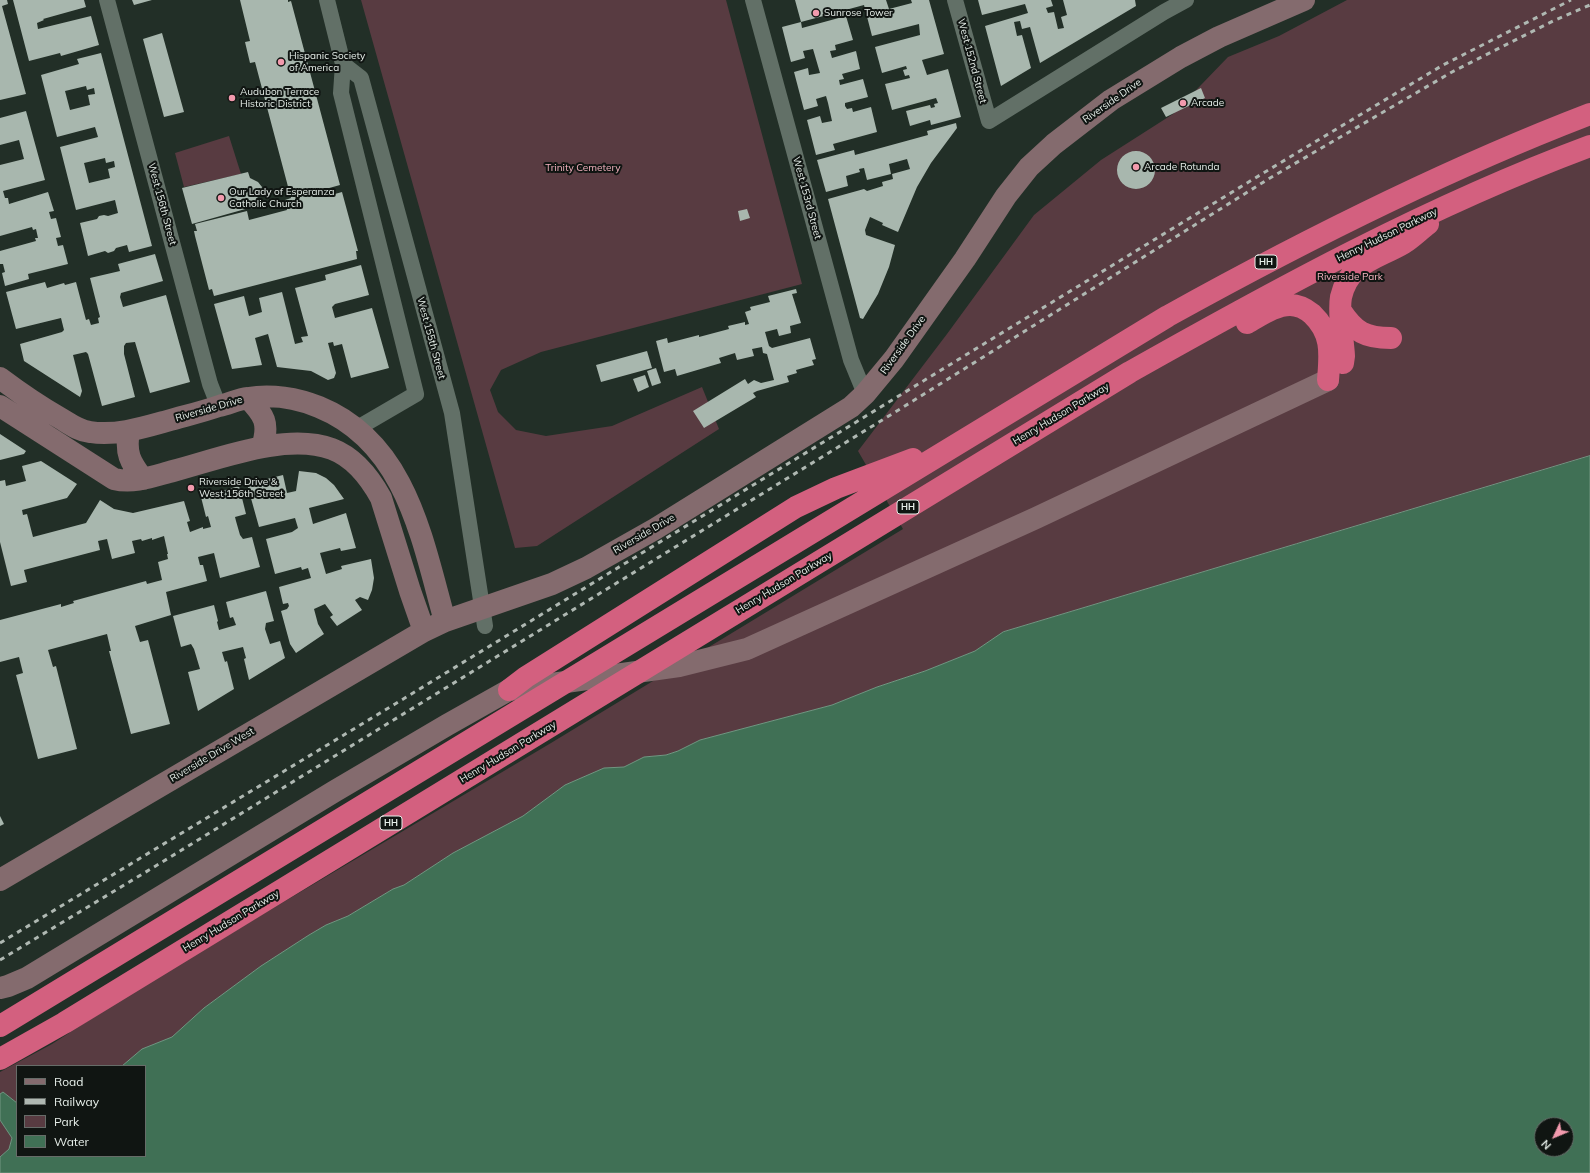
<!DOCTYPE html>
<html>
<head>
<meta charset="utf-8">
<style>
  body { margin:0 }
  #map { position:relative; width:1590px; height:1173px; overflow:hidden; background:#222f27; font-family:Mulish,sans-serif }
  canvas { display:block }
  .legend { position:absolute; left:16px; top:1065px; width:130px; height:92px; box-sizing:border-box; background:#101512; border:1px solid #666c68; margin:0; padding:5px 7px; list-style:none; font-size:12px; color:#e7efea }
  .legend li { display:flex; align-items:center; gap:8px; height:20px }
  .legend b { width:20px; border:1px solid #666c68 }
  .north { position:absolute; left:1534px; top:1117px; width:40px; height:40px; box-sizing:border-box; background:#101512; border:1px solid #666c68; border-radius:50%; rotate:226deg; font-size:11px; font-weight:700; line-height:16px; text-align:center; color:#e7efea }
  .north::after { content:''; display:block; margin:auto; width:14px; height:18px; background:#f29aad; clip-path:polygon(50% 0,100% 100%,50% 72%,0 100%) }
</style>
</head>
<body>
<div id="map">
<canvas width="1590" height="1173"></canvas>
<ul class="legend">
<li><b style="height:5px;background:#846b6e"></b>Road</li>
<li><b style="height:5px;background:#afb8b2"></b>Railway</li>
<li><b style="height:11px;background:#583b41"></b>Park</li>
<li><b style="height:11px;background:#407055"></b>Water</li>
</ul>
<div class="north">N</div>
</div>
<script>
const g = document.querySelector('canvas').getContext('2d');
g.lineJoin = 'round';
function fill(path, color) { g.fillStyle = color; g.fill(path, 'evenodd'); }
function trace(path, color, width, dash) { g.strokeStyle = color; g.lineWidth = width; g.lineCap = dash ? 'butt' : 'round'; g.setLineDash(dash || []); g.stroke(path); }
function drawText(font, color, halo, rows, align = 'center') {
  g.font = font + ' Mulish,sans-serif'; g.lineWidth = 4; g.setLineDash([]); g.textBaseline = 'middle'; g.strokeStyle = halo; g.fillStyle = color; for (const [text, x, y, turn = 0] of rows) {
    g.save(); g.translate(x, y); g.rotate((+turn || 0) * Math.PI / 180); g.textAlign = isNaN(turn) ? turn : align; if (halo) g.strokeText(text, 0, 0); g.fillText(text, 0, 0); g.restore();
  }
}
const green = new Path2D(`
  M 361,0 L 726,0 L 802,284 L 541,352 L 501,370 L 490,390 L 498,412 L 516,430 L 546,436 L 612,426 L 702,387 L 719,429 L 537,546 L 515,548 Z
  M 1347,0 L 1590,0 L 1590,456 L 1003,632 L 975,651 L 925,671 L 877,687 L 832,705 L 700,740 L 678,751 L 666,755 L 644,757 L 624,767 L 604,768 L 565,785 L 523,816 L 453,853 L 404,885 L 393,889 L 348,916 L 326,925 L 309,935 L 261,966 L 204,1008 L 172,1037 L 142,1049 L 122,1066 L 17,1066 L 17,1103 L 3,1092 L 0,1094 L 0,1072 L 52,1044 L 144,985 L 551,743 L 903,529 L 858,451 L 947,334 L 1034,215 L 1101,160 L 1173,114 L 1228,57 L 1279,36 Z
  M 229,136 L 241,174 L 184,187 L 175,153 Z
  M 0,1120 L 12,1138 L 9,1149 L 0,1157 Z`);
const water = new Path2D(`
  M 1590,456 L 1590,1173 L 0,1173 L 0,1157 L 9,1149 L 12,1138 L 0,1120 L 0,1094 L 3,1092 L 17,1103 L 17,1156 L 145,1156 L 145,1066 L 122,1066 L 142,1049 L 172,1037 L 204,1008 L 261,966 L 309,935 L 326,925 L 348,916 L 393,889 L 404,885 L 453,853 L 523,816 L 565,785 L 604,768 L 624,767 L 644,757 L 666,755 L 678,751 L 700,740 L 832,705 L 877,687 L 925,671 L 975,651 L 1003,632 ZM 1542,1125 L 1566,1125 L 1566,1149 L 1542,1149 Z`);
const building = new Path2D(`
  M 0,0 L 7,0 L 8,4 L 2,6 L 26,94 L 0,100 Z
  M 13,0 L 84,0 L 86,7 L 43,19 L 44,20 L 37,23 L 38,29 L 91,16 L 99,45 L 61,56 L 60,53 L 29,61 Z
  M 132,0 L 152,0 L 134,5 Z
  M 240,0 L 288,0 L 288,2 L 291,1 L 340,185 L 322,190 L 324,197 L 342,192 L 358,251 L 356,251 L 357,259 L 214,296 L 212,289 L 209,290 L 195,236 L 194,231 L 197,231 L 195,224 L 247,211 L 249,220 L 287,210 L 285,200 L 291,198 L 255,62 L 250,63 L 245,42 L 250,41 Z
  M 795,0 L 886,0 L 889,9 L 912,3 L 911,0 L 929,0 L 944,54 L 922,60 L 927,75 L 948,69 L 961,117 L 931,125 L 930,120 L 910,126 L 906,111 L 930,105 L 931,108 L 935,107 L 934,104 L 938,103 L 936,98 L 892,110 L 885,84 L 910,78 L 909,75 L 905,76 L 903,70 L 907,69 L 906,66 L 882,73 L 875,47 L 920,35 L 919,24 L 872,36 L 864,5 L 801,22 Z
  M 978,0 L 1051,0 L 1053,6 L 1046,8 L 1048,13 L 1054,12 L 1058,29 L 1064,28 L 1061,17 L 1067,15 L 1063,0 L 1135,0 L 1136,6 L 1040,63 L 1030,27 L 1022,29 L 1020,21 L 1014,22 L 1017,36 L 1022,35 L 1031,68 L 1001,86 L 985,26 L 1028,13 L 1025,4 L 982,15 Z
  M 846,16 L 853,40 L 835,45 L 836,50 L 830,51 L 832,58 L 856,51 L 860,69 L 842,74 L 844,79 L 839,80 L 840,85 L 863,79 L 868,97 L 845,103 L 845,106 L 847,109 L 852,108 L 853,112 L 871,107 L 877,132 L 833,144 L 835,150 L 816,155 L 807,120 L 820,116 L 822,123 L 832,121 L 828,103 L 826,96 L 816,99 L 818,106 L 804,110 L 794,72 L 808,68 L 809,75 L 820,73 L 813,49 L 803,51 L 805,58 L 791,62 L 782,27 L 801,22 L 802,28 Z
  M 162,33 L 184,112 L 164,117 L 143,39 Z
  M 101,53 L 152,246 L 129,252 L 127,245 L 116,248 L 114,251 L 108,253 L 105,251 L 88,256 L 80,223 L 97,219 L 99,216 L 104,215 L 108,216 L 118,213 L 115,200 L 76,210 L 60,147 L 98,137 L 95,127 L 57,137 L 41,75 L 79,64 L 77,59 ZM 86,86 L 87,90 L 94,88 L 95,94 L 88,95 L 90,105 L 70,110 L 65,91 ZM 105,158 L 106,163 L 114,161 L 115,167 L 108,169 L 110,178 L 89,183 L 84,163 Z
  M 1201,88 L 1205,98 L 1166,117 L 1161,108 Z
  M 26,111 L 45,180 L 3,191 L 5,198 L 8,198 L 9,204 L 48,192 L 54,211 L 49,212 L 51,219 L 56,218 L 61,237 L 56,238 L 58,246 L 63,245 L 68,264 L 28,274 L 29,279 L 5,286 L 2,273 L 5,272 L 3,264 L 0,264 L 0,251 L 36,241 L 35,238 L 38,238 L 36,229 L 33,230 L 32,227 L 0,236 L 0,165 L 24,159 L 19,140 L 0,145 L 0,118 Z
  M 956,123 L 957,128 L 931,163 L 917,187 L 898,232 L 882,225 L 883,223 L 870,217 L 865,230 L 866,235 L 895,245 L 889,267 L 878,294 L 863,319 L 860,318 L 828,199 L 864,189 L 867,191 L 883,186 L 882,182 L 893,179 L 892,174 L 910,169 L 907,159 L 889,164 L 891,174 L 867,180 L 864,168 L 859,169 L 860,172 L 846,176 L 848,186 L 826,192 L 817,160 L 854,150 L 855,155 L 928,135 L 927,131 Z
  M1117 170a19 19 0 1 1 38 0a19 19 0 1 1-38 0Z
  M 248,172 L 250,178 L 258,182 L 262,187 L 260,195 L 256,199 L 258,207 L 250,209 L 249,208 L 192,224 L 182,188 Z
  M 747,209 L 750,218 L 740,221 L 738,211 Z
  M 155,254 L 163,281 L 121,293 L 120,297 L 123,307 L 166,295 L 190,382 L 150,393 L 135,342 L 126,343 L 124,346 L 124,354 L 135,397 L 102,406 L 88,354 L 86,352 L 73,355 L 82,391 L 80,397 L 24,361 L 20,344 L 62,332 L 64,330 L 61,318 L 16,329 L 6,292 L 45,282 L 47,288 L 64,283 L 65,285 L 76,282 L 86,320 L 89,319 L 91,325 L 99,323 L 98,318 L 100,317 L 90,278 L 120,271 L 118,264 Z
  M 361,265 L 369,295 L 335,304 L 332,307 L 335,318 L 372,308 L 389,368 L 351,378 L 342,344 L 334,346 L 333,342 L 328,343 L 336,373 L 334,378 L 328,380 L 311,371 L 277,367 L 268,334 L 255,338 L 262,365 L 232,369 L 214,304 L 244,296 L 249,316 L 262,312 L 259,298 L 282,292 L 295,344 L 303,342 L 301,337 L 308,336 L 295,288 L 326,280 L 325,275 Z
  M 796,289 L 797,293 L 792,294 L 801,323 L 790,326 L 791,333 L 779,336 L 777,329 L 765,332 L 769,346 L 772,348 L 810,338 L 816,359 L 812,360 L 814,365 L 796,370 L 797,373 L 787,376 L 789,382 L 757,391 L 753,393 L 756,397 L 704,428 L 693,411 L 745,379 L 748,384 L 754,380 L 761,383 L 774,380 L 767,354 L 763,353 L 762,347 L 752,349 L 754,356 L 737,360 L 735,353 L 719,358 L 721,363 L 677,376 L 675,369 L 664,372 L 656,341 L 667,338 L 668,343 L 699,335 L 699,337 L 729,329 L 728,326 L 745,322 L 745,325 L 749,324 L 745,312 L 751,310 L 750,307 L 770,302 L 768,296 Z
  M 647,351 L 652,368 L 601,382 L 596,365 Z
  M 656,368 L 661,383 L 652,386 L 647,371 Z
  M 645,375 L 649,387 L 638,392 L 633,379 Z
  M 0,434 L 26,451 L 24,454 L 0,460 Z
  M 41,461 L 77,484 L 67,498 L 22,510 L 23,515 L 27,514 L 33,537 L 86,523 L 100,500 L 114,509 L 133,513 L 184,501 L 190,521 L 187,522 L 190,532 L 203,527 L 203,529 L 211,527 L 208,516 L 206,517 L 201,497 L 239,486 L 246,514 L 235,517 L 236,521 L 240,535 L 243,539 L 252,537 L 260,567 L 220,578 L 214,553 L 198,557 L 200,565 L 203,565 L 207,581 L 166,592 L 171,615 L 135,626 L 140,642 L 148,640 L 170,724 L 131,734 L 109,651 L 111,651 L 107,634 L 48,650 L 53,667 L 56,666 L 77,749 L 38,759 L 16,675 L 23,673 L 19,657 L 0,662 L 0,620 L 61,604 L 61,607 L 74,603 L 73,601 L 146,581 L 147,584 L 162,580 L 158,562 L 168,559 L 167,554 L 168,554 L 164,536 L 152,540 L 152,538 L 142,541 L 141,539 L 132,541 L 135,553 L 112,559 L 107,539 L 98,541 L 100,550 L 24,570 L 27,582 L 11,586 L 0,542 L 0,481 L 5,480 L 6,486 L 26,481 L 22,466 Z
  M 299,471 L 316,473 L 326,478 L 334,485 L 344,499 L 309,508 L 313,524 L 346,513 L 356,548 L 341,551 L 340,548 L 320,553 L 326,574 L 342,569 L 341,566 L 371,559 L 374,578 L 372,590 L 368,600 L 360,597 L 355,600 L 362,610 L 337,626 L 330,617 L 333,615 L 325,604 L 314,609 L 318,624 L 324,634 L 296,653 L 290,644 L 281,611 L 287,609 L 289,606 L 288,603 L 283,604 L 279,587 L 311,578 L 308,568 L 302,570 L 301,567 L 275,574 L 266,539 L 292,532 L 298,528 L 295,518 L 259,527 L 247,484 L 283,475 L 287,493 L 296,491 Z
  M 266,591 L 274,621 L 266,623 L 265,629 L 270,644 L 280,641 L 285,658 L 249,680 L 244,659 L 246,658 L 243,647 L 222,652 L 225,662 L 227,661 L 234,689 L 198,711 L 188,672 L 200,669 L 194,649 L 191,644 L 181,647 L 173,616 L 214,605 L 218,621 L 217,622 L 219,630 L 236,625 L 233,617 L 230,618 L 226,602 Z
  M 0,816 L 4,824 L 0,826 Z`);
const street = new Path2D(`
  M 107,0 L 210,384 L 219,407
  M 327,0 L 343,64 L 341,93 L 416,394 L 356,429
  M 753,0 L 851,360 L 865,394
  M 955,0 L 989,121 L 1164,12 L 1186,0
  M 343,64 L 361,78 L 452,413 L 485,626`);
const secondary = new Path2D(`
  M 0,378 C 20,393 39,406 60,418 C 70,424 79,431 90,432 C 116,436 142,428 167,421 C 184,416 202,412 219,406 C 229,404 238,399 248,398 C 271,394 297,398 319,407 C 407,443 422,540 445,621
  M 248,398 C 264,415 270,423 262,447
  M 0,406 L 114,479 C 134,484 154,476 173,471 C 219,459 286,432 332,449 C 353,457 370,478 381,498 L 410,591 L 424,631
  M 129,431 C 125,453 130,462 143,479
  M 0,880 L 424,631 L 445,621 L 552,584 L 586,568 L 655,529 L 851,407 L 865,394 L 894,359 L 965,259 L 1006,196 L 1029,167 L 1054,144 L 1111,100 L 1181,57 L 1219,37 L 1304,0
  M 0,988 L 8,986 L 27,978 L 335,791 L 447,725 L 509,690 L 679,666 L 747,649 L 1036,518 L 1328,380`);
const highway = new Path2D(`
  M 1341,311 C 1355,332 1365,338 1391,338
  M 1247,323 C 1260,316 1275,305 1290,305 C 1298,305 1306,309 1312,314 C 1333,334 1330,354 1328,380
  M 1343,363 L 1344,356 C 1343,338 1338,314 1341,297 C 1349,262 1377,259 1404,243 C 1412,238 1420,230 1428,224
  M 509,690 L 526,677 L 796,507 L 836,488 L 913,459
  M 0,1026 L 1168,316 C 1305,240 1444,170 1590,114
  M 0,1059 L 64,1023 L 1130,372 C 1279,288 1429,206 1590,146`);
const rail = new Path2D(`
  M 0,943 L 395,704 L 1265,172 L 1443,65 L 1571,0
  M 0,960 L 154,867 L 892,414 L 1270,178 L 1452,72 L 1553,21 L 1590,5`);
const markers = [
  [816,13,4,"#f29aad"],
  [281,62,4,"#f29aad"],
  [232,98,4,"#f29aad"],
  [1183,103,4,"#f29aad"],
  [1136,167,4,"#f29aad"],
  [221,198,4,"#f29aad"],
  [191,488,4,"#f29aad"]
];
const shields = [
  [1266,262,22],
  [908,507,22],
  [391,823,22]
];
const shieldNames = [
  ["HH",1266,262],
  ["HH",908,507],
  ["HH",391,823]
];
const poiNames = [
  ["Sunrose Tower",824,13],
  ["Hispanic Society",289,56],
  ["of America",289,68],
  ["Audubon Terrace",240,92],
  ["Historic District",240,104],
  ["Arcade",1191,103],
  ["Arcade Rotunda",1144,167],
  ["Our Lady of Esperanza",229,192],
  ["Catholic Church",229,204],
  ["Riverside Drive &",199,482],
  ["West 156th Street",199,494]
];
const streetNames = [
  ["West 152nd Street",972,61,75],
  ["Riverside Drive",1112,101,-35],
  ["West 153rd Street",807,198,75],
  ["West 156th Street",162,204,75],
  ["Henry Hudson Parkway",1387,235,-26],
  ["West 155th Street",431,338,75],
  ["Riverside Drive",903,345,-54],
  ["Riverside Drive",209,409,-16],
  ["Henry Hudson Parkway",1061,414,-31],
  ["Riverside Drive",644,534,-30],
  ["Henry Hudson Parkway",784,583,-31],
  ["Henry Hudson Parkway",508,752,-31],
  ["Riverside Drive West",212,755,-31],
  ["Henry Hudson Parkway",231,921,-31]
];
const parkNames = [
  ["Trinity Cemetery",583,168],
  ["Riverside Park",1350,277]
];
fill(green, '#583b41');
fill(water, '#407055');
trace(water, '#729682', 1);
fill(building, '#a8b7ae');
trace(street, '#627067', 16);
trace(secondary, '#846b6e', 22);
trace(highway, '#d3607f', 22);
trace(rail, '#afb8b2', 3, [5, 5]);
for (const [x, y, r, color] of markers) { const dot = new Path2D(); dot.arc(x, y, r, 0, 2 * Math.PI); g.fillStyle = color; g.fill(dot); trace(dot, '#101512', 1.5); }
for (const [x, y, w] of shields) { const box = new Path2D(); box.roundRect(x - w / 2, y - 7, w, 14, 3); g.fillStyle = '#101512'; g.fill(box); trace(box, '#e7efea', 1); }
drawText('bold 9px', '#e7efea', null, shieldNames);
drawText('10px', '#e7efea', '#101512', poiNames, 'left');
drawText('10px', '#e7efea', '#101512', streetNames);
drawText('10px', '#f5b3c0', '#101512', parkNames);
</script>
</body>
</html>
